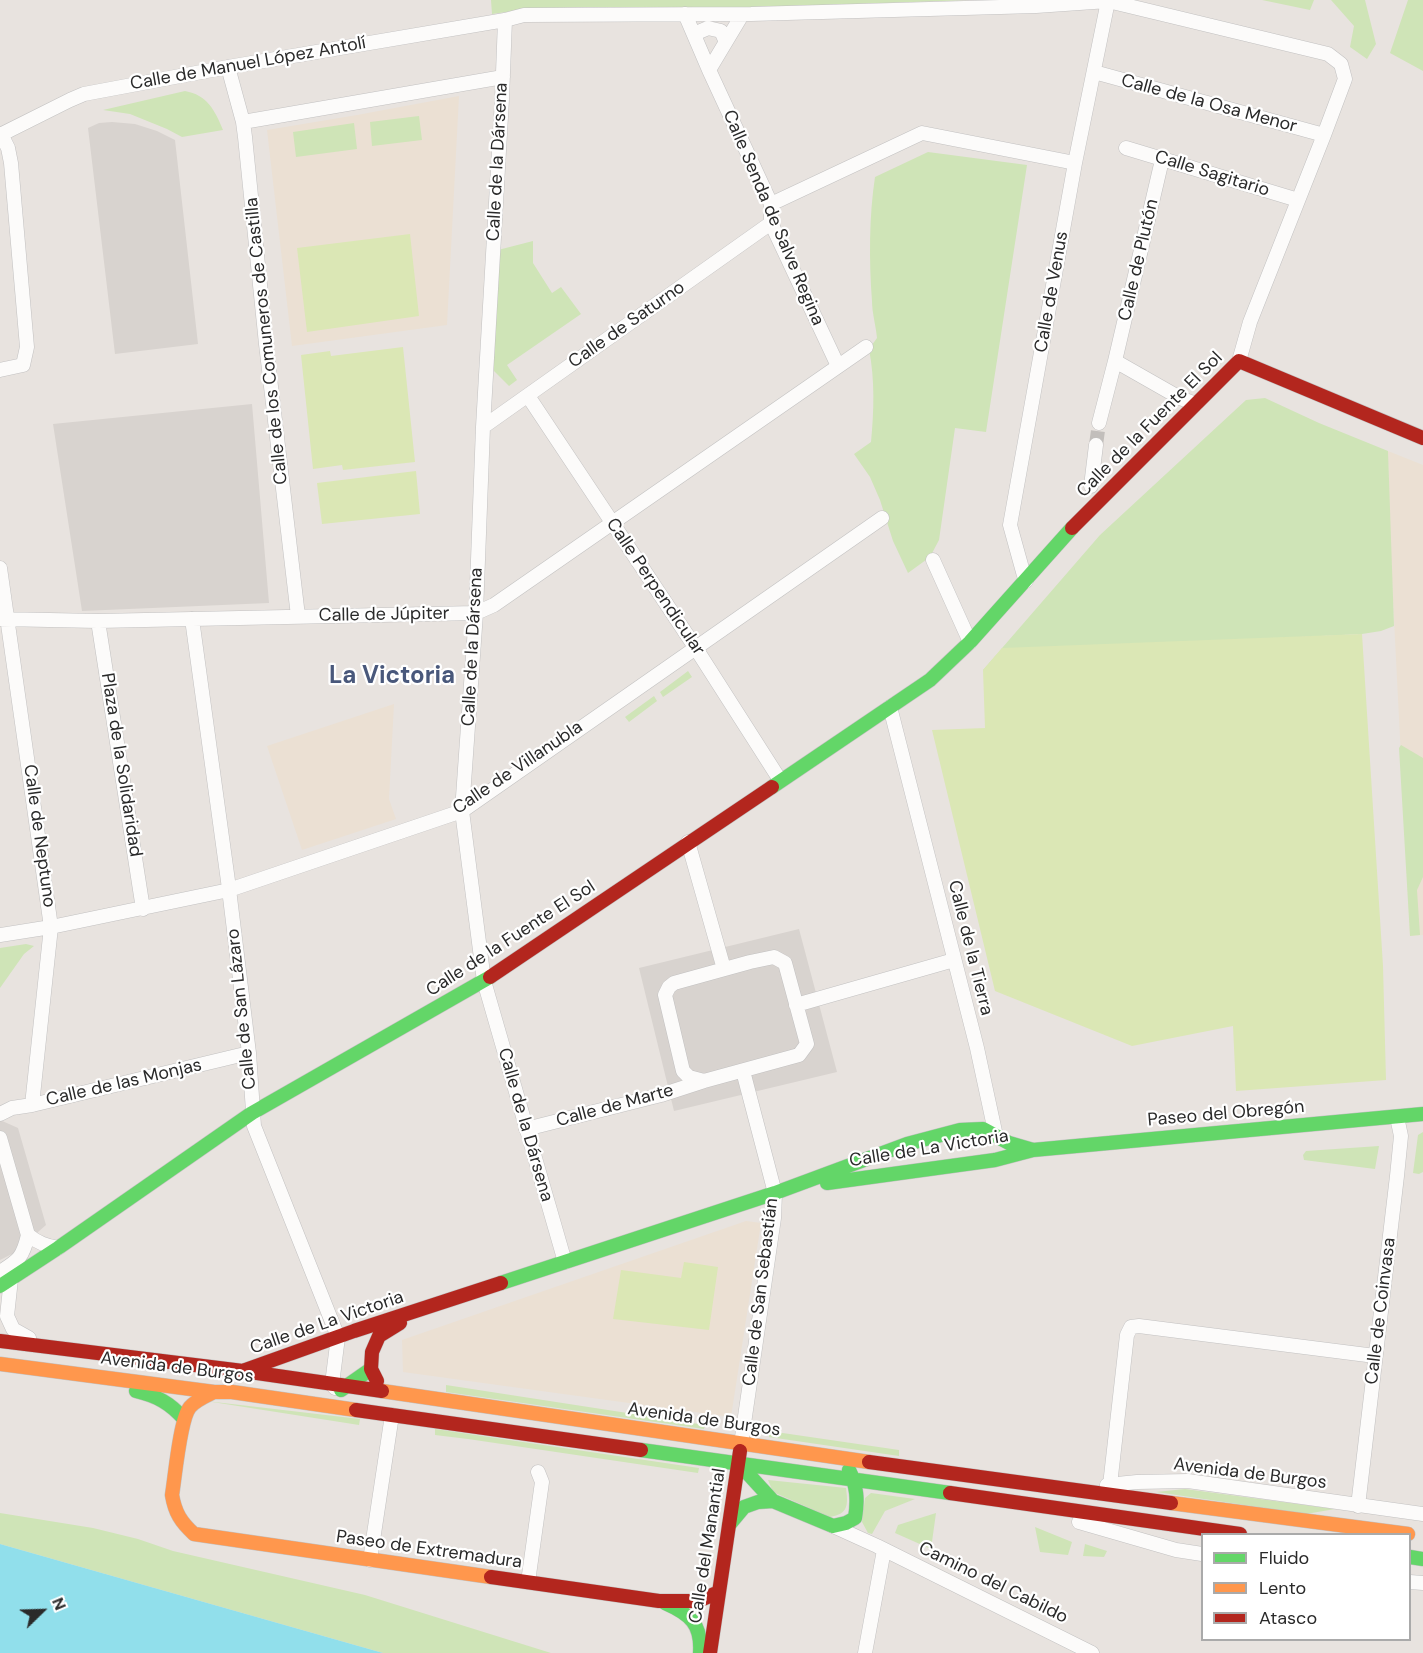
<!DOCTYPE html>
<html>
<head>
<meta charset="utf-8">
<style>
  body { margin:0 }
  #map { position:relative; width:1423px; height:1653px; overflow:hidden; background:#e8e3df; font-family:"DM Sans",sans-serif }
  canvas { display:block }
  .legend { position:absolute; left:1201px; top:1533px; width:210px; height:108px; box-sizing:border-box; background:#fff; border:2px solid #aaa; margin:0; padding:8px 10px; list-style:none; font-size:18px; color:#2a2a2a }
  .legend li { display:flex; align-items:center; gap:12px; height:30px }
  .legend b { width:30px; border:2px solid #aaa }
  .north { position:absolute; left:12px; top:1581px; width:60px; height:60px; -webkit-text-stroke:4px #fff; paint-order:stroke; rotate:67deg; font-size:16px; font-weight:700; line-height:24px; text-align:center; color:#2a2a2a }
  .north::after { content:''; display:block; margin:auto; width:21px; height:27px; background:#2a2a2a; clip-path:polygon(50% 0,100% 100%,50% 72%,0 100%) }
</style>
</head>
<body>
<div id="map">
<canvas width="1423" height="1653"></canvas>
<ul class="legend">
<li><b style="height:8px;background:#63d668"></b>Fluido</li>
<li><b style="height:8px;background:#ff974d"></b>Lento</li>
<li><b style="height:8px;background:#b3261e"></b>Atasco</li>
</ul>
<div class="north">N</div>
</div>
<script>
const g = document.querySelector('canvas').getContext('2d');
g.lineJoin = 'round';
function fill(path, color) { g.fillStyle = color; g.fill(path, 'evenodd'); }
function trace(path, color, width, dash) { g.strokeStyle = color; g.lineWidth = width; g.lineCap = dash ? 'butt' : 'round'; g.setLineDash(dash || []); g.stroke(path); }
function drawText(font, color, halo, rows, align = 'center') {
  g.font = font + ' "DM Sans",sans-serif'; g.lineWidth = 4.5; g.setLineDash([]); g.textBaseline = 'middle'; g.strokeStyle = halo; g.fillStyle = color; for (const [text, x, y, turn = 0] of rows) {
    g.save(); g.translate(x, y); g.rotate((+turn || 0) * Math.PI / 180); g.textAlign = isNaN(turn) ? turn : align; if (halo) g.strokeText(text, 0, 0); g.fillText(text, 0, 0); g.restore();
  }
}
const education = new Path2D(`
  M 459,96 L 447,325 L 292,346 L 267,130 L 357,115 Z
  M 1388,451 L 1423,465 L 1423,935 L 1410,936 L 1389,520 Z
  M 394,704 L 389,799 L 396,819 L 302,850 L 267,746 Z
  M 746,1221 L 761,1223 L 731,1417 L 403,1372 L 402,1340 Z`);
const green = new Path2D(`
  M 491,0 L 970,0 L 687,10 L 588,7 L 529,9 L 492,14 Z
  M 1262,0 L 1314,0 L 1310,10 Z
  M 1331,0 L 1365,0 L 1376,44 L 1367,59 L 1350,47 L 1354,26 Z
  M 1408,0 L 1423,0 L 1423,71 L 1390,53 Z
  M 185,91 C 207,95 215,110 223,130 L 182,137 L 167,129 L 130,114 L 103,110 Z
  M 419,116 L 422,140 L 372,146 L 370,122 Z
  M 354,123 L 357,149 L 296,157 L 293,132 Z
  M 928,152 L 1027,165 L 986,432 L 955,428 L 939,540 L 930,557 L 908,573 L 893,541 L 880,500 L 870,477 L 854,454 L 871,442 C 874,411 875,380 869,349 L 877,338 C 876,326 872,313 872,301 C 869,261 869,216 875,177 Z
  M 533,241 L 533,263 L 552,293 L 561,287 L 581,314 L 507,365 L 517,380 L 509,386 L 491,368 L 498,250 Z
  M 1265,398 L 1319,423 L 1388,451 L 1394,626 L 1381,631 L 1362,634 L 1240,640 L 983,670 L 1100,535 L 1246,400 Z
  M 688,671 L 692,677 L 663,697 L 660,692 Z
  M 654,696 L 657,701 L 629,722 L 625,717 Z
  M 1401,745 L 1423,758 L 1423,877 L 1417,890 L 1420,935 L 1410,936 L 1399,748 Z
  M 26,944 L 34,946 L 24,954 L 0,988 L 0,948 Z
  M 1423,1132 L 1423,1172 L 1419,1174 L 1413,1173 L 1418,1135 Z
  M 1379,1146 L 1375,1169 L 1304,1160 L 1303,1155 L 1306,1151 Z
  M 446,1385 L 705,1425 L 704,1429 L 446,1392 Z
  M 206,1401 L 360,1419 L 359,1425 Z
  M 435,1429 L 699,1468 L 698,1473 L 468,1439 L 435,1435 Z
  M 769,1431 L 899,1450 L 899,1456 L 769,1437 Z
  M 768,1480 L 846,1488 C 848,1504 849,1514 830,1517 L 773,1492 Z
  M 1185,1489 L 1335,1509 L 1306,1514 L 1156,1492 Z
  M 871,1493 L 915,1499 L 885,1511 L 872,1534 L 868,1533 L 862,1522 L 865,1498 Z
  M 0,1513 L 93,1528 L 138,1539 L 173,1551 L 365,1595 L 551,1653 L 383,1653 L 0,1544 Z
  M 936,1513 L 931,1549 L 895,1533 L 898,1525 Z
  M 1035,1527 L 1072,1542 L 1068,1555 L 1040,1552 Z
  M 1085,1544 L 1107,1551 L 1104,1557 L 1083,1556 Z`);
const pitch = new Path2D(`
  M 410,234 L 419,316 L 307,332 L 297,248 Z
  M 403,347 L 415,462 L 343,470 L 342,465 L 313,469 L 301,355 L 330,351 L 331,356 Z
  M 416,471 L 420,514 L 322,524 L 317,483 Z
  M 1362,634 L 1383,966 L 1386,1080 L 1236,1091 L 1233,1026 L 1132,1046 L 995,991 L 932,730 L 985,728 L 983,670 L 1002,648 Z
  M 684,1262 L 718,1267 L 709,1330 L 613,1319 L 621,1270 L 681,1278 Z`);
const plaza = new Path2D(`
  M 112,122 L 135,124 L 157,131 L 175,140 L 198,344 L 115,354 L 88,128 L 99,123 Z
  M 252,404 L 269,603 L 82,611 L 53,424 Z
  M 799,929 L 837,1072 L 674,1111 L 639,968 Z
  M 0,1120 L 18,1128 L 46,1225 L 14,1253 L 0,1260 Z`);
const water = new Path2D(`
  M 0,1544 L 383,1653 L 0,1653 Z`);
const streetTunnel = new Path2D(`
  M 1096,445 L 1099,423`);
const street = new Path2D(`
  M 685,14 L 709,70 L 771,204 L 771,223 L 838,366
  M 505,20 L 502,99 L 483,427 L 476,613 L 462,811 L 484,981 L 565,1262
  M 694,34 L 708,28 L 721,31 L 725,40
  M 228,67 L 243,122 L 245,137 L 266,344 L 298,616
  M 709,70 L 742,15
  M 1094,72 L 1324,135
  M 243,122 L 503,77
  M 0,135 L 70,100 L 84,94 L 228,67 L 505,20 L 524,15 L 751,14 L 1036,6 L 1108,1 L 1328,54 L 1341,64 L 1345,79 L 1324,135 L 1250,322 L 1239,361
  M 1126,148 L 1298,200
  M 1162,160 L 1115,361 L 1180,398 L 1196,404
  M 771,204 L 922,133 L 1075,163
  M 0,370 L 23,365 L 27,347 L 11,163 L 8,148 L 1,134
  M 528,396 L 695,647 L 780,780
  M 1099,423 L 1115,361
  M 483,427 L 771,223
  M 1091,486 L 1096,445
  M 933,560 L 970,642
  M 0,568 L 51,927 L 32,1105
  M 1026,581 L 1023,572 L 1010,525 L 1075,163 L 1108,1
  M 0,619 L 98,621 L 476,613 L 494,605 L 866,347
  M 192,619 L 228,881 L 249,1053 L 254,1126 L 338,1337 L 332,1384 L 335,1388
  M 98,621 L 143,909
  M 890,707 L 977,1048 L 996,1136
  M 688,842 L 724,969
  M 0,935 L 51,927 L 229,890 L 462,811 L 882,518
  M 774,957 L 785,963 L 807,1044 L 799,1055 L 704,1081 L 689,1077 L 683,1071 L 665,995 L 669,987 L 674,983 L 750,962 Z
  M 796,1005 L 954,960
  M 0,1114 L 12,1108 L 32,1105 L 249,1053
  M 526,1129 L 661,1095 L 704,1081
  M 0,1138 L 28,1235
  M 28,1235 C 38,1243 46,1246 58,1248
  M 0,1272 C 19,1260 23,1257 28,1235
  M 11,1279 L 7,1316 L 13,1329 L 29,1338
  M 741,1444 L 774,1218 L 775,1193 L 743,1071
  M 1107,1485 L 1137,1482 L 1188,1481 L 1423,1514
  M 1110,1485 L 1127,1335 L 1131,1327 L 1139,1326 L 1375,1356
  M 1358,1506 L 1397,1176 L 1401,1136 L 1397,1117
  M 1079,1522 L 1176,1550 L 1202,1554
  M 833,1526 L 877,1546 L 1092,1653
  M 370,1560 L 392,1415
  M 528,1582 L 542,1482 L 538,1472
  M 1410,1582 L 1423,1583
  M 865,1653 L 884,1550`);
const fast = new Path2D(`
  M 772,787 L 930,680 L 970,642 L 1072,528
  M 827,1183 L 995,1160 L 1033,1150 L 1423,1114
  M 501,1283 L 775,1193 L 907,1144 L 960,1130 L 983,1129 L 1009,1143 L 1033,1150
  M 0,1286 L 58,1248 L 252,1113 L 490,977
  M 341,1390 L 371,1369
  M 136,1391 C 157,1396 170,1403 184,1419
  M 641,1450 L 950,1493
  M 739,1464 L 773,1501
  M 729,1525 L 744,1507 L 758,1502 L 773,1501 L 833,1526 L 846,1523 L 855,1518 C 858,1500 857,1486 849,1470
  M 1410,1557 L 1423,1559
  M 665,1603 C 690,1614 702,1624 700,1653`);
const slow = new Path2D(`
  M 0,1364 L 214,1392 L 232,1392 L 356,1410
  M 382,1391 L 869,1462
  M 214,1392 C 206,1396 196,1400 190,1407 C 180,1419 175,1477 172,1495 C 175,1513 181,1522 194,1534 L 491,1577
  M 1171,1503 L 1408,1534`);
const jam = new Path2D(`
  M 1072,528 L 1239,361 L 1423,438
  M 490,977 L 772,787
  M 0,1341 L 243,1371 L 382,1391
  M 245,1370 L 354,1331 L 501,1283
  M 377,1381 L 371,1369 L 372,1352 L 379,1336 L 400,1323
  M 356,1410 L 641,1450
  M 869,1462 L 1171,1503
  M 950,1493 L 1240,1534
  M 491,1577 L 659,1601 L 698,1601 L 719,1592
  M 710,1653 L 740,1451`);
const streetNames = [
  ["Calle de Manuel López Antolí",248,64,-10],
  ["Calle de la Osa Menor",1209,104,15],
  ["Calle de la Dársena",498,162,-87],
  ["Calle Sagitario",1212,174,17],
  ["Calle Senda de Salve Regina",773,218,67],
  ["Calle de Plutón",1139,260,-77],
  ["Calle de Venus",1052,292,-80],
  ["Calle de Saturno",627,325,-35],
  ["Calle de los Comuneros de Castilla",267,341,-96],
  ["Calle de la Fuente El Sol",1150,425,-45],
  ["Calle Perpendicular",655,587,56],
  ["Calle de Júpiter",384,615,-1],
  ["Calle de la Dársena",473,647,-87],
  ["Plaza de la Solidaridad",121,765,81],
  ["Calle de Villanubla",518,768,-34],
  ["Calle de Neptuno",39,836,82],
  ["Calle de la Fuente El Sol",511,939,-33],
  ["Calle de la Tierra",970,948,76],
  ["Calle de San Lázaro",242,1009,-96],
  ["Calle de las Monjas",124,1083,-13],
  ["Calle de Marte",615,1106,-15],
  ["Paseo del Obregón",1226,1114,-5],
  ["Calle de la Dársena",525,1125,74],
  ["Calle de La Victoria",929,1149,-9],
  ["Calle de San Sebastián",761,1292,-83],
  ["Calle de Coinvasa",1381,1311,-83],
  ["Calle de La Victoria",327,1323,-19],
  ["Avenida de Burgos",177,1368,7],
  ["Avenida de Burgos",704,1420,8],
  ["Avenida de Burgos",1250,1474,7],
  ["Calle del Manantial",708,1546,-81],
  ["Paseo de Extremadura",429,1550,8],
  ["Camino del Cabildo",993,1583,26]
];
const districtNames = [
  ["La Victoria",392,677]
];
fill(education, '#ebe0d3');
fill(green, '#cfe4b7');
fill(pitch, '#dbe7b5');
fill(plaza, '#d8d3cf');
fill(water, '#91dfeb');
trace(streetTunnel, '#c2bebb', 14, [14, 7]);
trace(street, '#c2c1c1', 15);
trace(fast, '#c2c1c1', 15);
trace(slow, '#c2c1c1', 15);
trace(jam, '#c2c1c1', 15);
trace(street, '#fcfbfa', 14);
trace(fast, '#63d668', 14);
trace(slow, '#ff974d', 14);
trace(jam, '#b3261e', 14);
drawText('18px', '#2a2a2a', '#fff', streetNames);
drawText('bold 24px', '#49587b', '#fff', districtNames);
</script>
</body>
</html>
